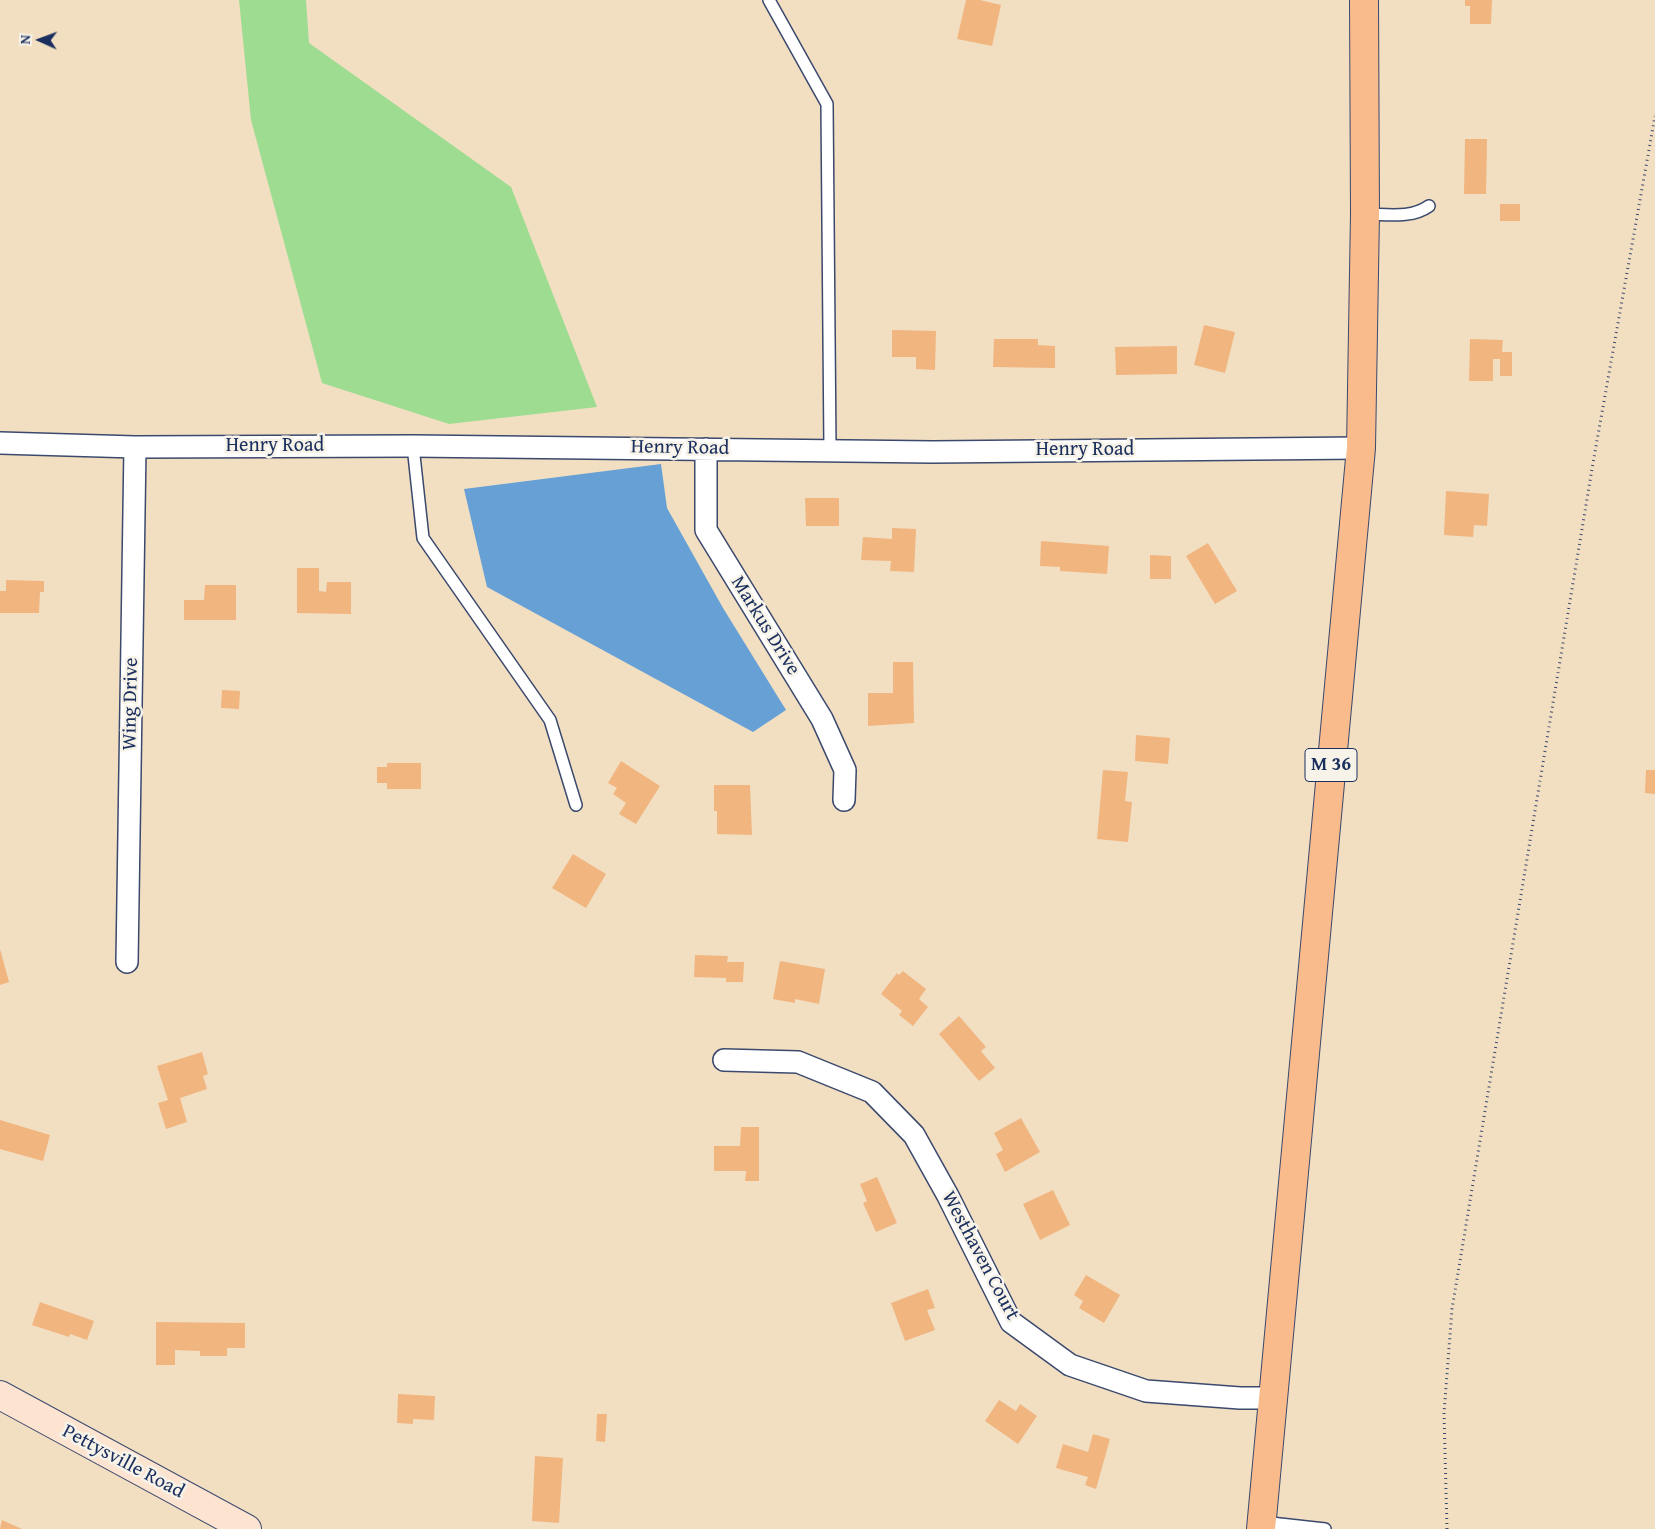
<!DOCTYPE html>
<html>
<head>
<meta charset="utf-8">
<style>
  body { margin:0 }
  #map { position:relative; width:1655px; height:1529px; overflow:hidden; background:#f2dfc2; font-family:"Gentium Book Plus",serif }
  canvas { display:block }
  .north { position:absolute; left:15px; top:15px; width:50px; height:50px; -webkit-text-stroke:4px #f7f3e8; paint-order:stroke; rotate:272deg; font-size:14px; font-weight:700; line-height:20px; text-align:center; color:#1b2f5e }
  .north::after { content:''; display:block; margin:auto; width:18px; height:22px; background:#1b2f5e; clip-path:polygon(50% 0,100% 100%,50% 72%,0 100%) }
</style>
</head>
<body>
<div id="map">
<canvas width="1655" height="1529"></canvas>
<div class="north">N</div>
</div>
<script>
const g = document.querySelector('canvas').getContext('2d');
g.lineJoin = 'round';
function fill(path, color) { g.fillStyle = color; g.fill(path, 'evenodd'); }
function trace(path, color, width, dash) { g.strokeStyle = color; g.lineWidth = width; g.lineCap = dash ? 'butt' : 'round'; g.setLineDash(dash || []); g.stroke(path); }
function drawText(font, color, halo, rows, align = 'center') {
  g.font = font + ' "Gentium Book Plus",serif'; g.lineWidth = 5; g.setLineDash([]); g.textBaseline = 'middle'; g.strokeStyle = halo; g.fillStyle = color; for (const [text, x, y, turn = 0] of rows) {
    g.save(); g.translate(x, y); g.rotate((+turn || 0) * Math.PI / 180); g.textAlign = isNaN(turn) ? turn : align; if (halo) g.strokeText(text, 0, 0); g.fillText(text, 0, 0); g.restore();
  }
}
const green = new Path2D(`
  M 239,0 L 306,0 L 309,43 L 511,187 L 597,407 L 449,424 L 322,383 L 251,120 Z`);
const water = new Path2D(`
  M 661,464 L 667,508 L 723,608 L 786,710 L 753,732 L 487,587 L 464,489 Z`);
const building = new Path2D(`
  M 966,0 L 980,0 L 1001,5 L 992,46 L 957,39 Z
  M 1465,0 L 1492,0 L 1491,24 L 1470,24 L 1470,6 L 1465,6 Z
  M 1465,139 L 1487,139 L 1486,194 L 1464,194 Z
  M 1500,204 L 1520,204 L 1520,221 L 1500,221 Z
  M 1204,325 L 1235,332 L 1225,373 L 1194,365 Z
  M 892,330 L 936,331 L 935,370 L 916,369 L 916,357 L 892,357 Z
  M 994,339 L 1038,339 L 1038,345 L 1055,346 L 1055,368 L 993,367 Z
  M 1470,339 L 1503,340 L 1502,352 L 1512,352 L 1512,376 L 1500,376 L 1500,359 L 1493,359 L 1493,381 L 1469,381 Z
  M 1177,346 L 1177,374 L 1116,375 L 1115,347 Z
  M 1446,491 L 1489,494 L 1487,526 L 1474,525 L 1473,537 L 1444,535 Z
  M 805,498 L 839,498 L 839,526 L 806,526 Z
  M 892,528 L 916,529 L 914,572 L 890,571 L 891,561 L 861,560 L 863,537 L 892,539 Z
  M 1041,541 L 1109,546 L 1107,574 L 1060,571 L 1060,567 L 1040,566 Z
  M 1208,543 L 1237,591 L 1215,604 L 1186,556 Z
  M 1150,555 L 1171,556 L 1171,579 L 1150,579 Z
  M 297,568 L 319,568 L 319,591 L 326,592 L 327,582 L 351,582 L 351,614 L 297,613 Z
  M 6,580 L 44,581 L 44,592 L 40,592 L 39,613 L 0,613 L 0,591 L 6,591 Z
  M 205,585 L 236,585 L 236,620 L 184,620 L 184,600 L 204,600 Z
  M 893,662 L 913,662 L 914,723 L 868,726 L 868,693 L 893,693 Z
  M 222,690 L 240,691 L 239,709 L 221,708 Z
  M 1136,735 L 1170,738 L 1168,764 L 1135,761 Z
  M 621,761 L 660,786 L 636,824 L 619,814 L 626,803 L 613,794 L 617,788 L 608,783 Z
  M 387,763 L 421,763 L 421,789 L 387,789 L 387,783 L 377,783 L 377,767 L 387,767 Z
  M 1103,770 L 1128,772 L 1125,801 L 1132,802 L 1128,842 L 1097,839 Z
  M 1646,770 L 1655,770 L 1655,794 L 1645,793 Z
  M 714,785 L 750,785 L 752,835 L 717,834 L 717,811 L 714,811 Z
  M 573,854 L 606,874 L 586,908 L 552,888 Z
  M 0,949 L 9,982 L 0,985 Z
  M 695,955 L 728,956 L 727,962 L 744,962 L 743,982 L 726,982 L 726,978 L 694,977 Z
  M 780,961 L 825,969 L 819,1004 L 795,999 L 795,1003 L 773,999 Z
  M 903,971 L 926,989 L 919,999 L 928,1007 L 913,1026 L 899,1015 L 902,1011 L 881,994 L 897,973 L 899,975 Z
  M 959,1016 L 986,1047 L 981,1051 L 995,1068 L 979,1081 L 939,1034 Z
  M 202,1052 L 208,1074 L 203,1076 L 207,1089 L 180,1098 L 187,1122 L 166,1129 L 158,1103 L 168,1100 L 157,1066 Z
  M 1021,1118 L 1040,1152 L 1005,1172 L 996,1154 L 1003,1150 L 994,1133 Z
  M 0,1120 L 50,1135 L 43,1161 L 0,1149 Z
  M 741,1127 L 759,1127 L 759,1181 L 745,1181 L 746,1171 L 714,1171 L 714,1146 L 740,1146 Z
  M 877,1177 L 897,1223 L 876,1232 L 863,1203 L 867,1201 L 860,1184 Z
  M 1053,1190 L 1070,1225 L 1040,1240 L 1023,1204 Z
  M 1086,1275 L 1120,1295 L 1104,1323 L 1079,1308 L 1083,1301 L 1074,1295 Z
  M 928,1289 L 935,1308 L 927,1310 L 935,1330 L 905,1341 L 891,1303 Z
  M 40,1302 L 94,1321 L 87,1340 L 70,1334 L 69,1337 L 32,1325 Z
  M 156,1322 L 245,1323 L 245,1348 L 227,1348 L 227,1356 L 200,1356 L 200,1351 L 175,1350 L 175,1365 L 156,1365 Z
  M 398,1394 L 435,1396 L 434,1420 L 413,1419 L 413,1424 L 397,1423 Z
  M 999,1400 L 1016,1411 L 1020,1404 L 1037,1416 L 1018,1444 L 985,1421 Z
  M 597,1414 L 607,1414 L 605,1442 L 596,1441 Z
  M 1093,1434 L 1110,1439 L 1096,1489 L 1085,1485 L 1088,1477 L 1056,1468 L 1063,1444 L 1088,1452 Z
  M 535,1456 L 563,1458 L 559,1523 L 532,1521 Z
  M 2,1520 L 22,1529 L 0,1529 Z`);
const path = new Path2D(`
  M 1447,1529 L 1444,1413 L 1452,1309 L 1593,463 L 1655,116`);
const lane = new Path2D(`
  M 769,0 L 827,104 L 830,450
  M 1365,214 C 1386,214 1411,219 1429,206
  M 413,446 L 423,538 L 550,720 L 576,805
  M 1262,1522 L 1325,1529`);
const street = new Path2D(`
  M 0,443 L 135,447 L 413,446 L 933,452 L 1361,448
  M 706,449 L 706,530 L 822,719 L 845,770 L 844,800
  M 127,962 L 135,447
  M 724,1060 L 798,1062 L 872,1092 L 914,1135 L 948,1196 L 1011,1322 L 1070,1365 L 1146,1391 L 1240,1398 L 1273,1398`);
const secondary = new Path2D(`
  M 0,1395 L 247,1529`);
const primary = new Path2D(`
  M 1261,1529 L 1361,448 L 1365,214 L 1364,0`);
const shields = [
  [1331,765,52]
];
const shieldNames = [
  ["M 36",1331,765]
];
const streetNames = [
  ["Henry Road",275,446],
  ["Henry Road",680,448,1],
  ["Henry Road",1085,450],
  ["Markus Drive",765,626,58],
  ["Wing Drive",131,704,-89],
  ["Westhaven Court",980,1256,62],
  ["Pettysville Road",123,1462,28]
];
fill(green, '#9edc91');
fill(water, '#66a0d5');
fill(building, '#f1b580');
trace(lane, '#3b496d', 14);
trace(street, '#3b496d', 24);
trace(secondary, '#3b496d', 30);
trace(primary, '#3b496d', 30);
trace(path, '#3b496d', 3, [1, 4]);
trace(lane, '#fff', 11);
trace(street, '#fff', 21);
trace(secondary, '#fde4d1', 28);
trace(primary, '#fabb8c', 28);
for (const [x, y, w] of shields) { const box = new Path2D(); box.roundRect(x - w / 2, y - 16.5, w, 33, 4); g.fillStyle = '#f7f3e8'; g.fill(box); trace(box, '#1b2f5e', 1); }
drawText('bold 19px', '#1b2f5e', null, shieldNames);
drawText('20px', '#1b2f5e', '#f7f3e8', streetNames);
</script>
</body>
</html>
